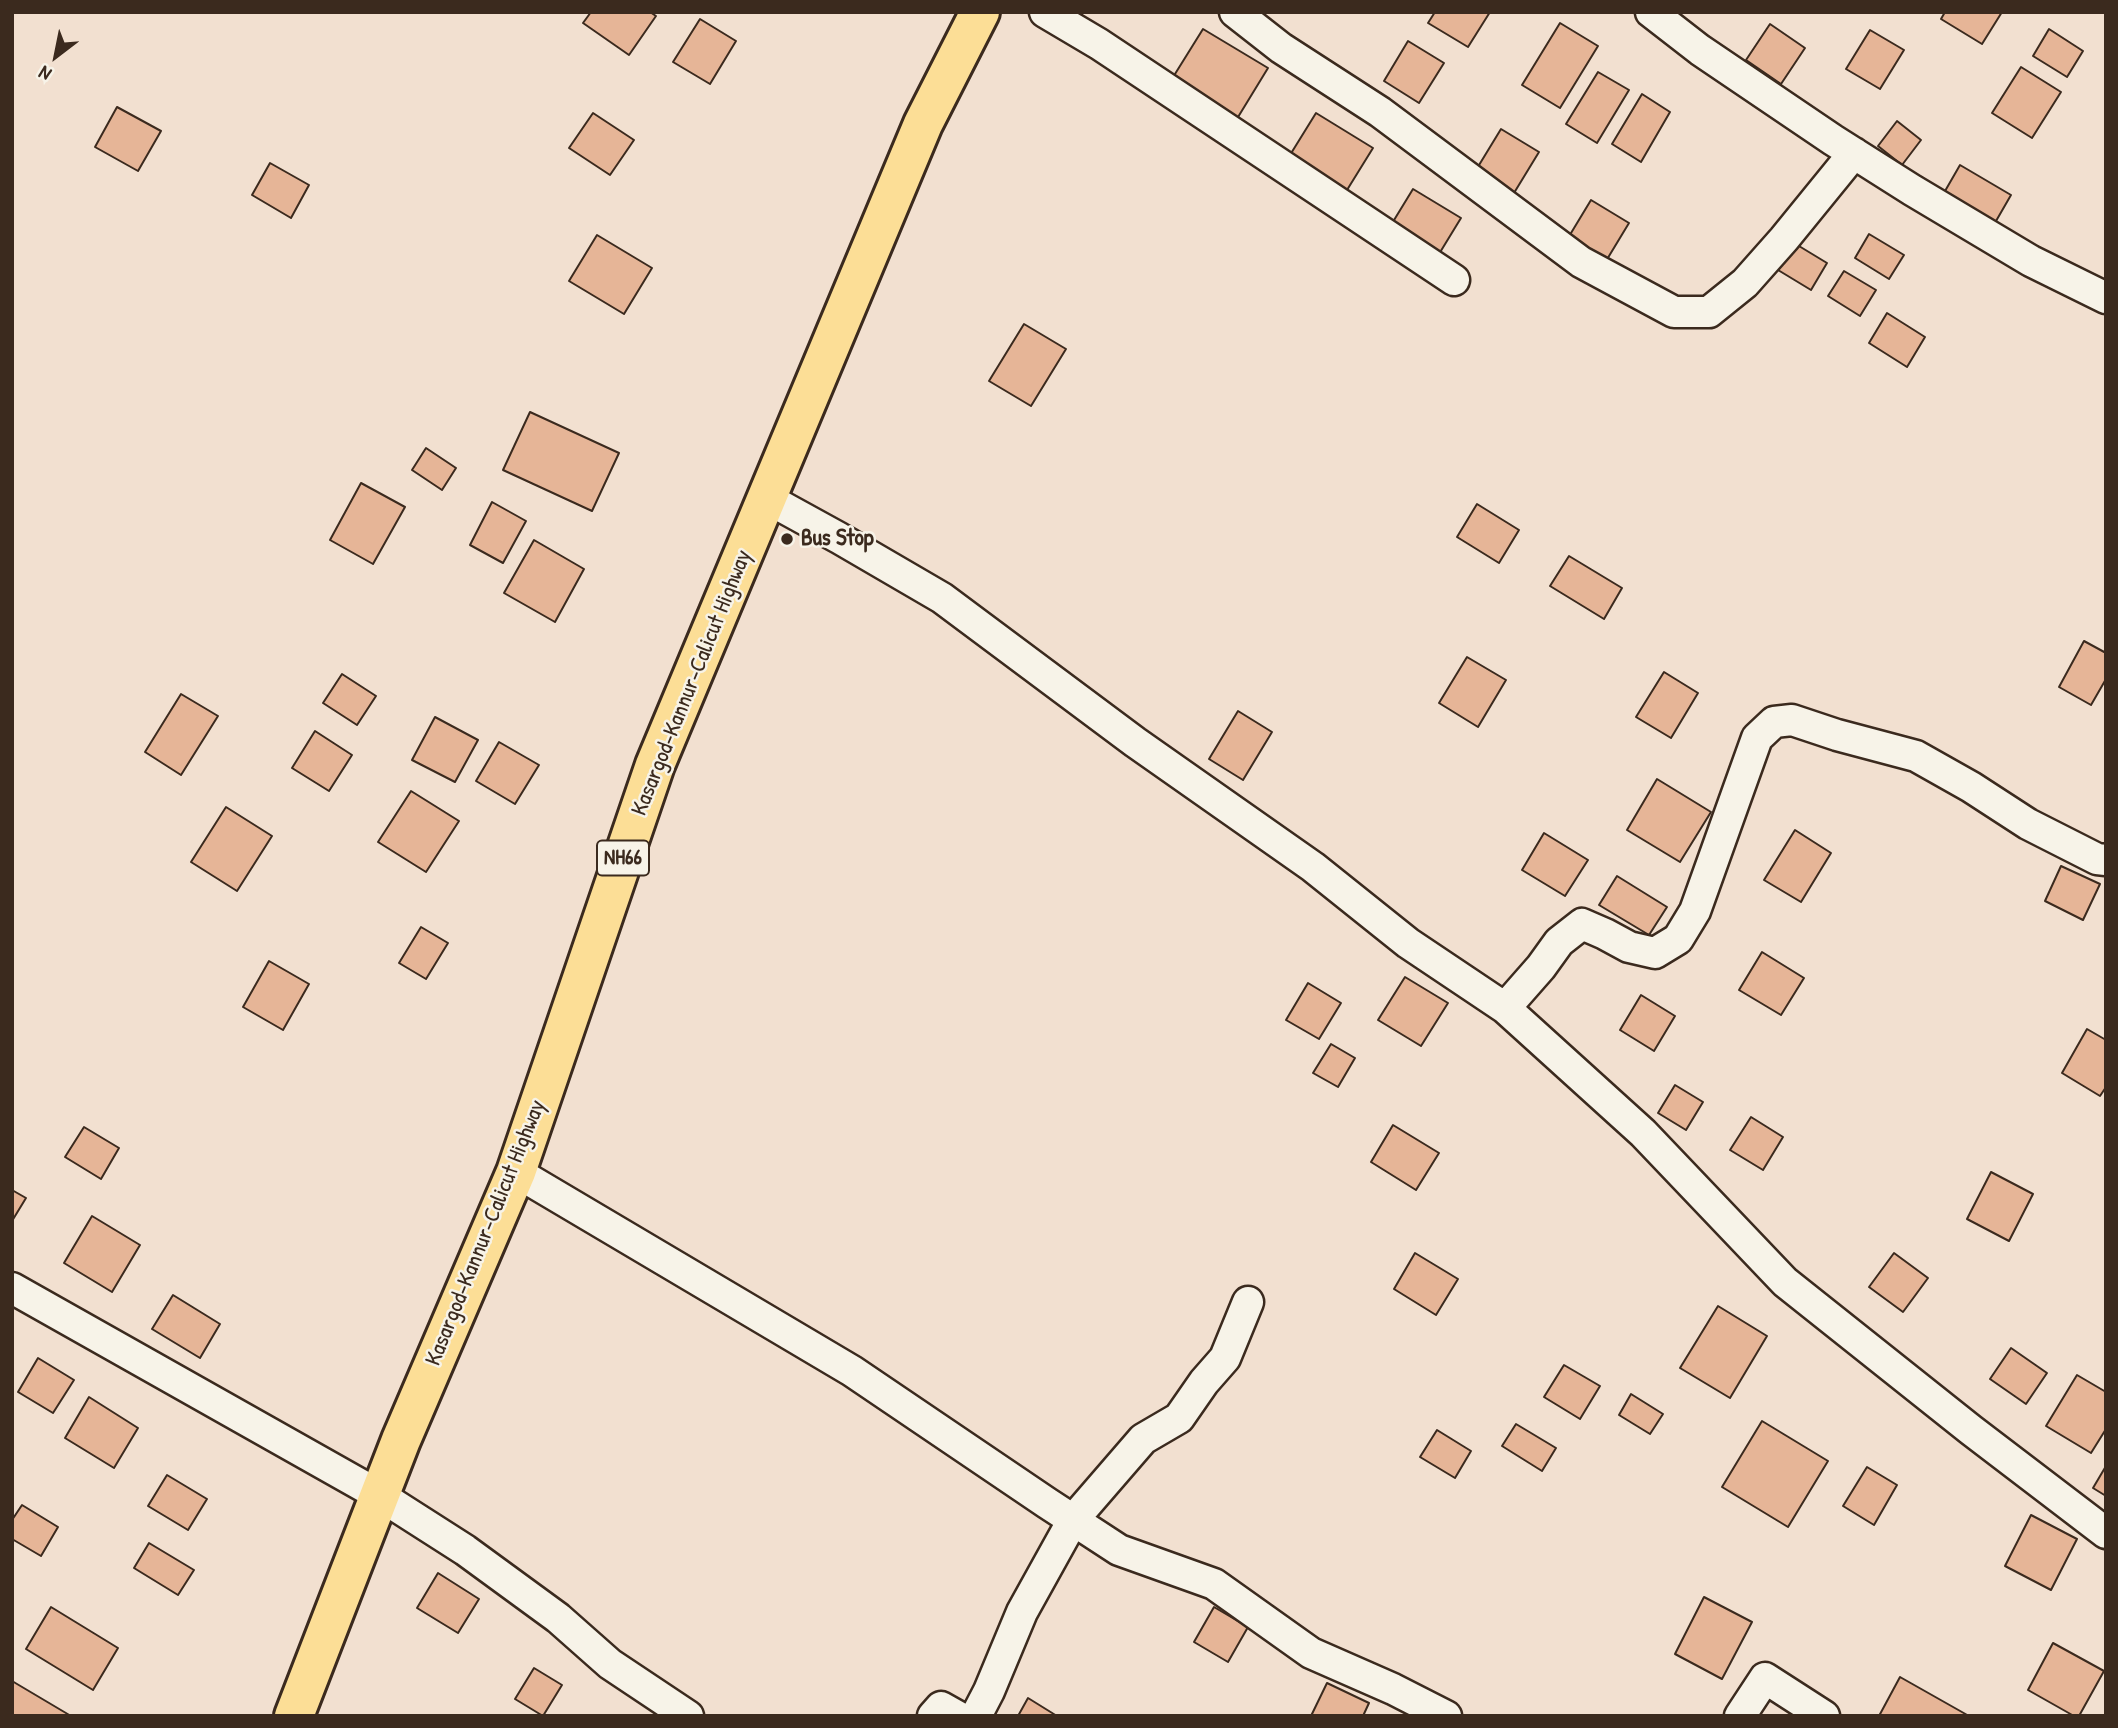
<!DOCTYPE html>
<html>
<head>
<meta charset="utf-8">
<style>
  body { margin:0 }
  #map { position:relative; width:2118px; height:1728px; overflow:hidden; background:#f2e0d0; font-family:"Patrick Hand",sans-serif }
  canvas { display:block }
  .frame { position:absolute; inset:0; border:14px solid #3b2a1e; pointer-events:none }
  .north { position:absolute; left:21px; top:21px; width:70px; height:70px; -webkit-text-stroke:5px #f7f3e8; paint-order:stroke; rotate:212deg; font-size:19px; font-weight:700; line-height:28px; text-align:center; color:#3b2a1e }
  .north::after { content:''; display:block; margin:auto; width:24px; height:32px; background:#3b2a1e; clip-path:polygon(50% 0,100% 100%,50% 72%,0 100%) }
</style>
</head>
<body>
<div id="map">
<canvas width="2118" height="1728"></canvas>
<div class="frame"></div>
<div class="north">N</div>
</div>
<script>
const g = document.querySelector('canvas').getContext('2d');
g.lineJoin = 'round';
function fill(path, color) { g.fillStyle = color; g.fill(path, 'evenodd'); }
function trace(path, color, width, dash) { g.strokeStyle = color; g.lineWidth = width; g.lineCap = dash ? 'butt' : 'round'; g.setLineDash(dash || []); g.stroke(path); }
function drawText(font, color, halo, rows, align = 'center') {
  g.font = font + ' "Patrick Hand",sans-serif'; g.lineWidth = 5; g.setLineDash([]); g.textBaseline = 'middle'; g.strokeStyle = halo; g.fillStyle = color; for (const [text, x, y, turn = 0] of rows) {
    g.save(); g.translate(x, y); g.rotate((+turn || 0) * Math.PI / 180); g.textAlign = isNaN(turn) ? turn : align; if (halo) g.strokeText(text, 0, 0); g.fillText(text, 0, 0); g.restore();
  }
}
const building = new Path2D(`
  M 591,12 L 650,12 L 656,16 L 629,55 L 583,23 Z
  M 1435,12 L 1490,12 L 1468,47 L 1428,23 Z
  M 1945,12 L 2002,12 L 1982,44 L 1941,19 Z
  M 700,19 L 736,41 L 710,84 L 673,62 Z
  M 1560,23 L 1598,46 L 1560,108 L 1522,85 Z
  M 1770,24 L 1805,48 L 1781,84 L 1746,60 Z
  M 1203,29 L 1268,68 L 1235,122 L 1170,82 Z
  M 2049,29 L 2083,51 L 2067,77 L 2033,56 Z
  M 1870,30 L 1904,50 L 1880,89 L 1846,69 Z
  M 1408,41 L 1444,63 L 1419,103 L 1384,81 Z
  M 2021,67 L 2061,92 L 2032,138 L 1992,113 Z
  M 1598,72 L 1629,90 L 1597,143 L 1566,124 Z
  M 1642,94 L 1670,112 L 1641,162 L 1612,144 Z
  M 117,107 L 161,131 L 138,171 L 95,147 Z
  M 593,113 L 634,140 L 610,175 L 569,148 Z
  M 1316,113 L 1373,148 L 1347,190 L 1290,155 Z
  M 1897,121 L 1921,140 L 1902,165 L 1878,146 Z
  M 1501,129 L 1539,152 L 1514,193 L 1476,170 Z
  M 270,163 L 309,185 L 291,218 L 252,195 Z
  M 1960,165 L 2011,195 L 1992,228 L 1941,198 Z
  M 1413,189 L 1461,218 L 1439,254 L 1391,225 Z
  M 1591,200 L 1629,223 L 1606,261 L 1568,238 Z
  M 1869,234 L 1904,255 L 1889,279 L 1855,258 Z
  M 597,235 L 652,268 L 624,314 L 569,281 Z
  M 1794,243 L 1827,263 L 1811,290 L 1778,270 Z
  M 1844,271 L 1876,290 L 1860,316 L 1828,296 Z
  M 1887,313 L 1925,337 L 1907,367 L 1869,343 Z
  M 1024,324 L 1066,349 L 1031,406 L 989,381 Z
  M 530,412 L 619,453 L 592,511 L 503,470 Z
  M 426,448 L 456,468 L 442,490 L 412,470 Z
  M 361,483 L 405,507 L 373,564 L 330,540 Z
  M 492,502 L 526,521 L 503,563 L 470,545 Z
  M 1477,504 L 1519,530 L 1499,563 L 1457,537 Z
  M 534,540 L 584,569 L 555,622 L 504,593 Z
  M 1569,556 L 1622,588 L 1604,619 L 1550,586 Z
  M 2084,641 L 2106,653 L 2106,679 L 2091,705 L 2059,687 Z
  M 1467,657 L 1506,680 L 1478,727 L 1439,703 Z
  M 1664,672 L 1698,693 L 1671,738 L 1636,717 Z
  M 342,674 L 376,696 L 357,725 L 323,703 Z
  M 181,694 L 218,716 L 181,775 L 145,752 Z
  M 1238,711 L 1272,732 L 1243,780 L 1209,759 Z
  M 435,717 L 478,740 L 455,782 L 412,760 Z
  M 315,731 L 352,755 L 329,791 L 292,768 Z
  M 499,742 L 539,765 L 515,804 L 476,781 Z
  M 1657,779 L 1711,812 L 1680,862 L 1627,830 Z
  M 411,791 L 459,821 L 426,872 L 378,842 Z
  M 226,807 L 272,836 L 237,891 L 191,862 Z
  M 1795,830 L 1831,853 L 1801,902 L 1764,880 Z
  M 1544,833 L 1588,860 L 1565,896 L 1522,870 Z
  M 2061,866 L 2100,884 L 2083,920 L 2045,901 Z
  M 1617,876 L 1667,907 L 1649,935 L 1599,905 Z
  M 421,927 L 448,943 L 426,979 L 399,963 Z
  M 1762,952 L 1804,978 L 1781,1015 L 1739,990 Z
  M 269,961 L 309,984 L 283,1030 L 243,1007 Z
  M 1405,977 L 1448,1003 L 1421,1046 L 1378,1020 Z
  M 1308,983 L 1341,1003 L 1319,1039 L 1286,1020 Z
  M 1641,995 L 1675,1016 L 1654,1051 L 1620,1030 Z
  M 2087,1029 L 2106,1040 L 2106,1087 L 2100,1096 L 2062,1073 Z
  M 1331,1044 L 1355,1058 L 1338,1087 L 1313,1073 Z
  M 1675,1085 L 1703,1102 L 1686,1130 L 1658,1113 Z
  M 1751,1117 L 1783,1137 L 1763,1170 L 1730,1150 Z
  M 1393,1125 L 1439,1153 L 1416,1190 L 1371,1162 Z
  M 84,1127 L 119,1148 L 101,1179 L 65,1157 Z
  M 1991,1172 L 2033,1194 L 2009,1241 L 1967,1219 Z
  M 12,1190 L 26,1198 L 12,1221 Z
  M 92,1216 L 140,1245 L 112,1292 L 64,1263 Z
  M 1415,1253 L 1458,1279 L 1436,1315 L 1394,1289 Z
  M 1894,1253 L 1928,1278 L 1903,1312 L 1869,1287 Z
  M 173,1295 L 220,1324 L 200,1358 L 152,1329 Z
  M 1718,1306 L 1767,1336 L 1730,1398 L 1680,1368 Z
  M 2011,1348 L 2047,1373 L 2026,1404 L 1990,1379 Z
  M 38,1358 L 74,1380 L 53,1413 L 18,1392 Z
  M 1564,1365 L 1600,1386 L 1580,1419 L 1544,1397 Z
  M 2077,1375 L 2106,1392 L 2106,1429 L 2091,1453 L 2046,1426 Z
  M 1631,1394 L 1663,1414 L 1650,1434 L 1619,1415 Z
  M 89,1397 L 138,1428 L 114,1468 L 65,1438 Z
  M 1762,1421 L 1828,1461 L 1788,1527 L 1722,1487 Z
  M 1516,1424 L 1556,1448 L 1542,1471 L 1502,1446 Z
  M 1437,1430 L 1471,1451 L 1455,1478 L 1420,1457 Z
  M 2106,1466 L 2106,1496 L 2093,1488 Z
  M 1867,1467 L 1897,1485 L 1874,1525 L 1843,1506 Z
  M 167,1475 L 207,1499 L 188,1530 L 148,1506 Z
  M 22,1505 L 58,1527 L 41,1556 L 12,1539 L 12,1520 Z
  M 2031,1515 L 2077,1539 L 2051,1590 L 2005,1566 Z
  M 149,1543 L 194,1570 L 178,1595 L 134,1568 Z
  M 438,1573 L 479,1599 L 458,1633 L 417,1608 Z
  M 1704,1597 L 1752,1622 L 1722,1679 L 1675,1654 Z
  M 51,1607 L 118,1648 L 93,1690 L 26,1649 Z
  M 1214,1607 L 1248,1627 L 1228,1662 L 1194,1642 Z
  M 2053,1643 L 2104,1671 L 2079,1716 L 2074,1716 L 2028,1690 Z
  M 534,1668 L 562,1685 L 543,1716 L 515,1699 Z
  M 1900,1677 L 1969,1716 L 1879,1716 Z
  M 12,1681 L 71,1716 L 12,1716 Z
  M 1327,1683 L 1369,1703 L 1363,1716 L 1311,1716 Z
  M 1028,1698 L 1057,1716 L 1018,1716 Z`);
const street = new Path2D(`
  M 1045,12 L 1099,44 L 1454,280
  M 1235,12 L 1281,48 L 1380,112 L 1581,262 L 1674,312 L 1709,312 L 1745,283 L 1784,239 L 1854,153
  M 1651,12 L 1700,50 L 1833,140 L 1912,190 L 2031,261 L 2106,298
  M 768,499 L 839,538 L 942,598 L 1135,742 L 1313,867 L 1408,943 L 1505,1008 L 1643,1133 L 1785,1282 L 1971,1430 L 2106,1533
  M 1505,1008 L 1541,967 L 1559,942 L 1582,924 L 1605,934 L 1629,947 L 1655,953 L 1678,939 L 1695,911 L 1757,738 L 1774,722 L 1792,720 L 1837,735 L 1916,756 L 1971,787 L 2028,824 L 2097,859 L 2106,860
  M 516,1172 L 852,1371 L 1047,1503 L 1119,1550 L 1214,1584 L 1311,1653 L 1393,1689 L 1446,1716
  M 12,1288 L 379,1495 L 465,1550 L 558,1618 L 610,1664 L 688,1716
  M 933,1716 L 941,1707 L 957,1716
  M 976,1716 L 989,1691 L 1022,1612 L 1073,1520 L 1143,1439 L 1179,1418 L 1204,1382 L 1225,1358 L 1248,1302
  M 1740,1716 L 1765,1678 L 1824,1716`);
const highway = new Path2D(`
  M 294,1716 L 401,1440 L 516,1172 L 655,765 L 923,124 L 980,12`);
const markers = [
  [787,539,7,"#3b2a1e"]
];
const shields = [
  [623,858,52]
];
const shieldNames = [
  ["NH66",623,858]
];
const poiNames = [
  ["Bus Stop",801,539]
];
const streetNames = [
  ["Kasargod-Kannur-Calicut Highway",692,683,-68],
  ["Kasargod-Kannur-Calicut Highway",486,1233,-68]
];
fill(building, '#e6b597');
trace(building, '#3b2a1e', 2);
trace(street, '#3b2a1e', 35);
trace(highway, '#3b2a1e', 44);
trace(street, '#f7f3e8', 30);
trace(highway, '#fcde96', 38);
for (const [x, y, r, color] of markers) { const dot = new Path2D(); dot.arc(x, y, r, 0, 2 * Math.PI); g.fillStyle = color; g.fill(dot); trace(dot, '#f7f3e8', 2.5); }
for (const [x, y, w] of shields) { const box = new Path2D(); box.roundRect(x - w / 2, y - 17.5, w, 35, 5); g.fillStyle = '#f7f3e8'; g.fill(box); trace(box, '#3b2a1e', 2); }
drawText('bold 21px', '#3b2a1e', null, shieldNames);
drawText('bold 23px', '#3b2a1e', '#f7f3e8', poiNames, 'left');
drawText('23px', '#3b2a1e', '#f7f3e8', streetNames);
</script>
</body>
</html>
